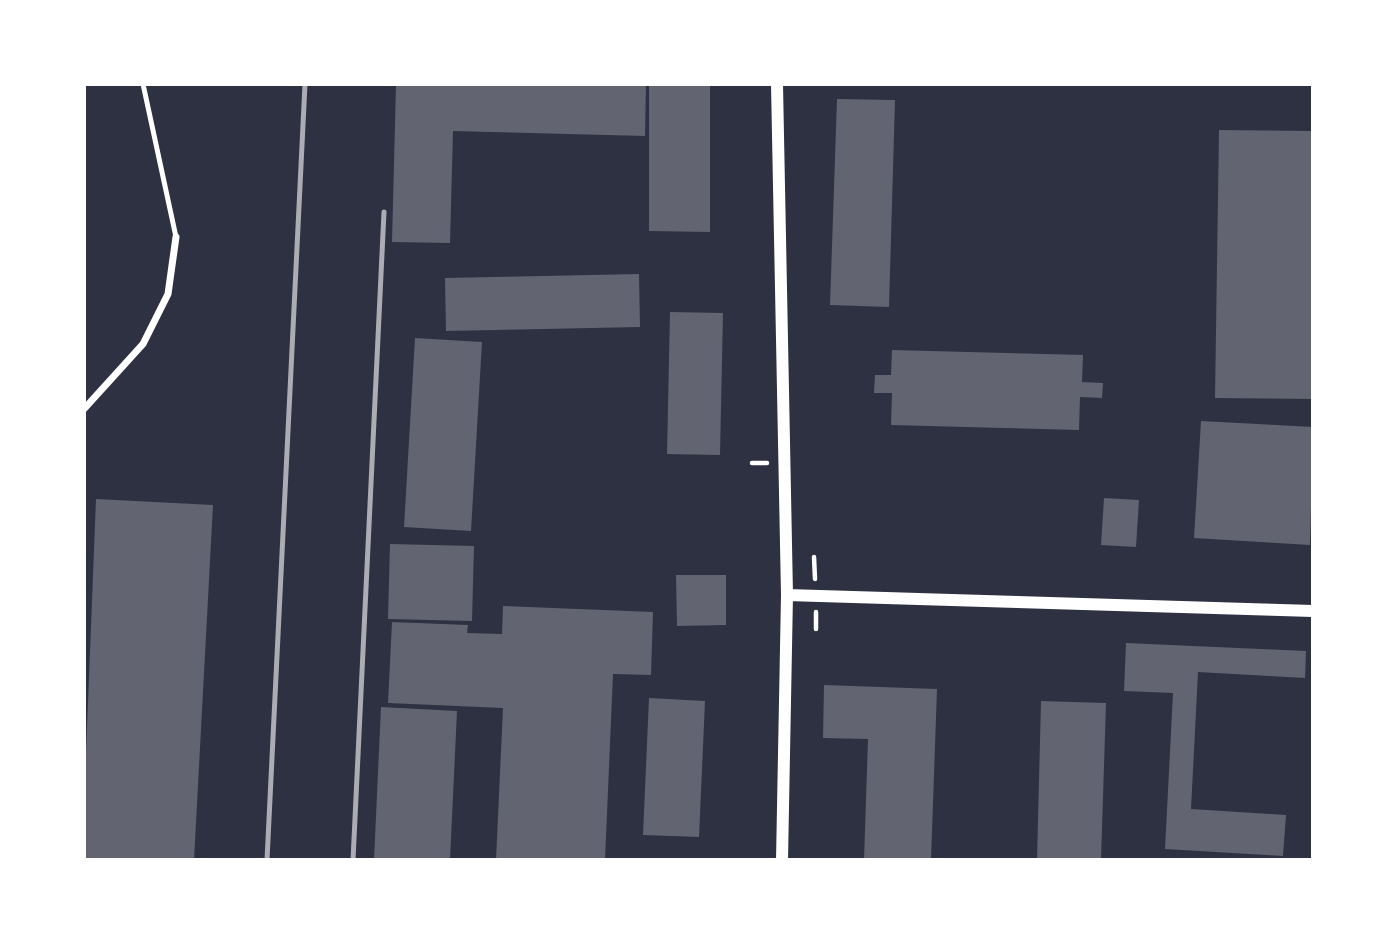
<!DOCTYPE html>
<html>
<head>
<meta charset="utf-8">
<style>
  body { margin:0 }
  #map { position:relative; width:1397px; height:944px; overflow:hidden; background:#2d3142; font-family:"Source Sans 3",sans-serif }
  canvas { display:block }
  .frame { position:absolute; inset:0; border:86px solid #fff; pointer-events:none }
</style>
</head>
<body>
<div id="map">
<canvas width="1397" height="944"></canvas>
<div class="frame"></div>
</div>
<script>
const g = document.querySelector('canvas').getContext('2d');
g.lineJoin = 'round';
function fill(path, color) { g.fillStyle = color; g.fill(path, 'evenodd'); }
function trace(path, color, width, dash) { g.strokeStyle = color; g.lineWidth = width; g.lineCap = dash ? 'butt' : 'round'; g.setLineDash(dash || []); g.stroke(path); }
const building = new Path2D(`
  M 396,84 L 646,84 L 645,136 L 453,131 L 450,243 L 392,242 Z
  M 649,84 L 710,84 L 710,232 L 649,231 Z
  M 837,99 L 895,100 L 889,307 L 830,305 Z
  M 1219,130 L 1313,131 L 1313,399 L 1215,398 Z
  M 639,274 L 640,327 L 446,331 L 445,278 Z
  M 670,312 L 723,313 L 720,455 L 667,454 Z
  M 415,338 L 482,342 L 471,531 L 404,527 Z
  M 892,350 L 1083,355 L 1082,382 L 1103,383 L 1102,398 L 1080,397 L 1079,430 L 891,425 L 892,393 L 874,393 L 875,375 L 891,375 Z
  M 1201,421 L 1313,427 L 1310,545 L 1194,538 Z
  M 1104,498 L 1139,500 L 1136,547 L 1101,545 Z
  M 96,499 L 213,505 L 194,860 L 84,860 L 84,804 Z
  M 390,544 L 474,546 L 472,621 L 388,619 Z
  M 676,575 L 726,575 L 726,625 L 677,626 Z
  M 503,606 L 653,612 L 651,675 L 613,674 L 605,860 L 496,860 L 503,708 L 388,703 L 392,622 L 468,625 L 467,633 L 502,634 Z
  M 1126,643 L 1306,651 L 1305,678 L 1198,672 L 1191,809 L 1286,815 L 1283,856 L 1165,849 L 1173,693 L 1124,691 Z
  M 824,685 L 937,689 L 931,860 L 864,860 L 868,739 L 823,738 Z
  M 649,698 L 705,701 L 699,837 L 643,835 Z
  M 1041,701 L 1106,703 L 1101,860 L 1037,860 Z
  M 381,707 L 457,711 L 450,860 L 374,860 Z`);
const path = new Path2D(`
  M 752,463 L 767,463
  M 814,557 L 815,579
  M 816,612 L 816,629`);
const service = new Path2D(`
  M 143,84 L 176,237`);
const minor = new Path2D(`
  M 84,409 L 143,344 L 168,294 L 176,237`);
const tertiary = new Path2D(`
  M 777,84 L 787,595 L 782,860
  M 787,595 L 1313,611`);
const rail = new Path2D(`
  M 267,860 L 305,84
  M 353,860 L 384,212`);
fill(building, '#626471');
trace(path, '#fff', 4.5);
trace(service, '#fff', 5);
trace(minor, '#fff', 7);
trace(tertiary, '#fff', 12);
trace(rail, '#abadb3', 5);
</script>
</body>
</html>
